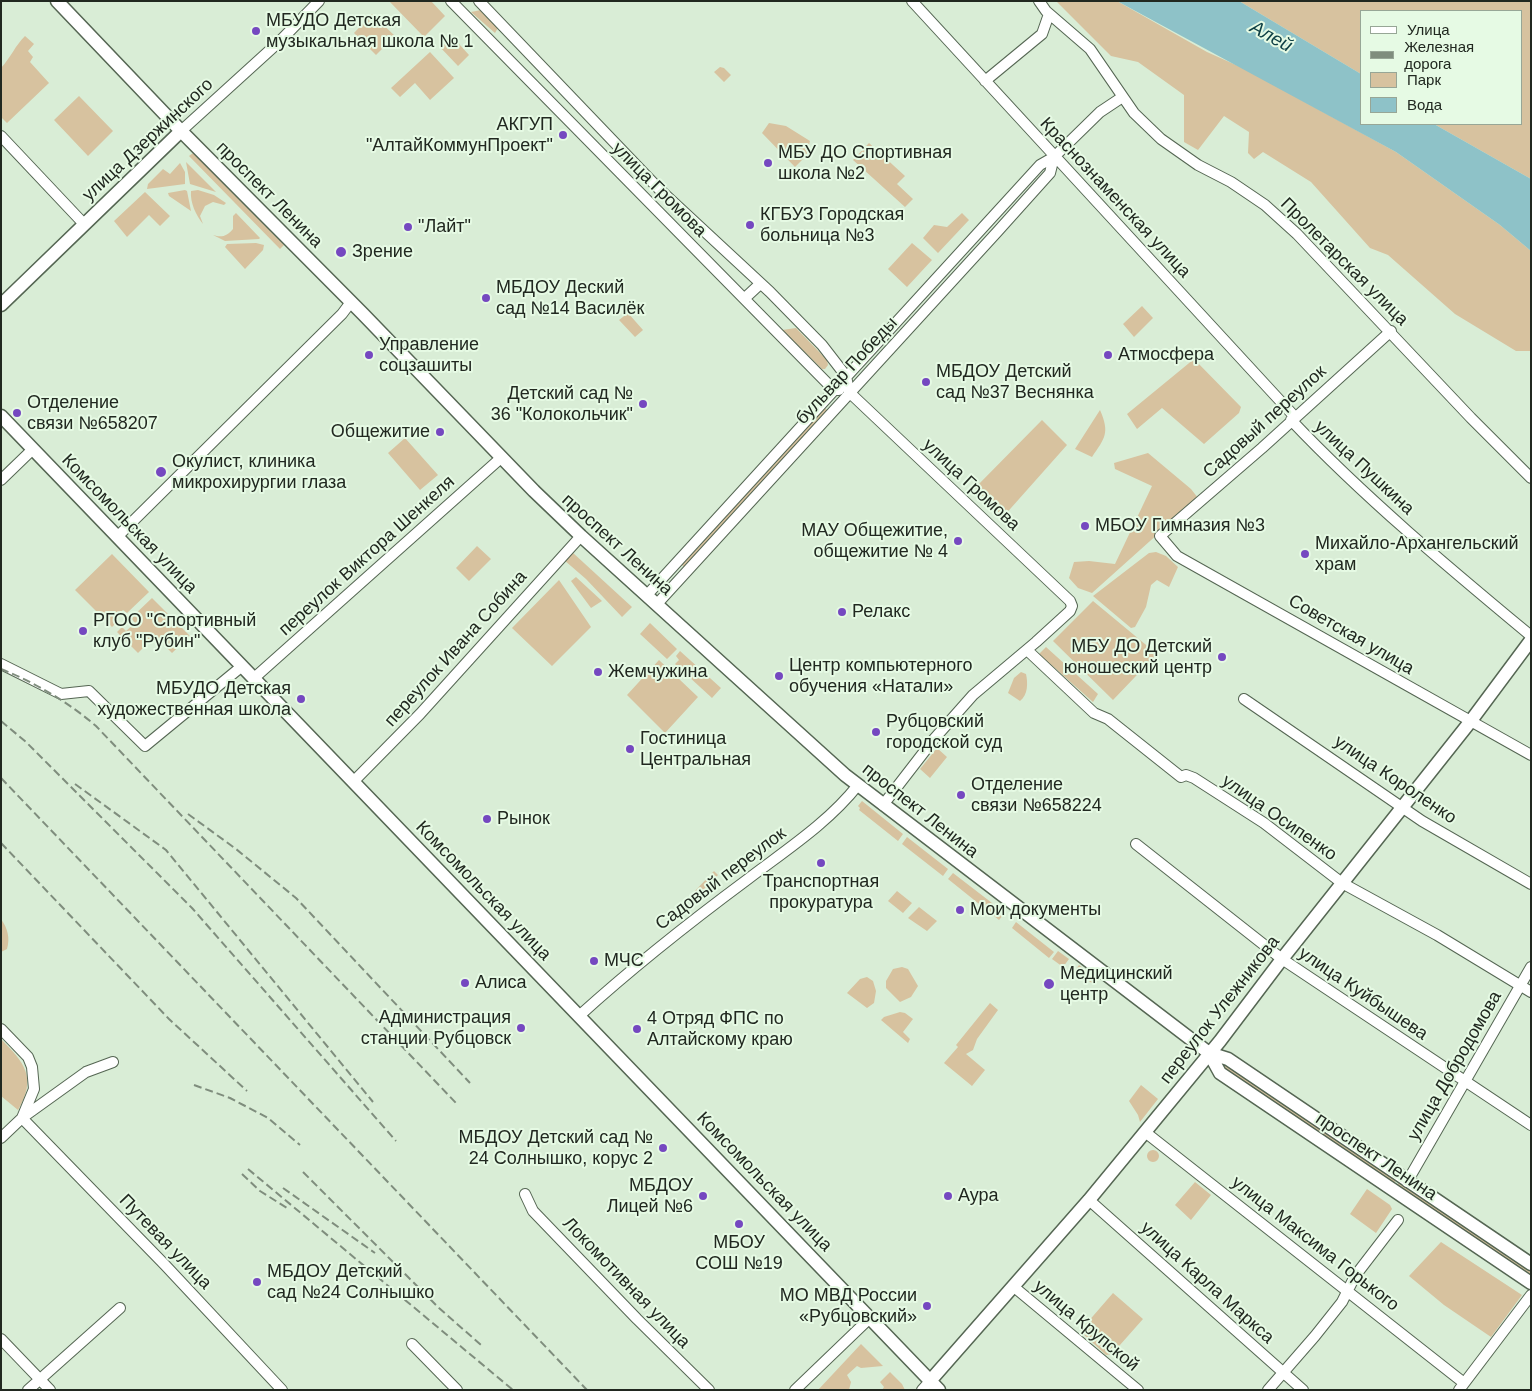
<!DOCTYPE html>
<html>
<head>
<meta charset="utf-8">
<style>
  body { margin:0 }
  #map { position:relative; width:1532px; height:1391px; overflow:hidden; background:#d9edd6; font-family:Arial,sans-serif }
  canvas { display:block }
  .frame { position:absolute; inset:0; border:2px solid #212820; pointer-events:none }
  .legend { position:absolute; left:1360px; top:10px; width:162px; height:115px; box-sizing:border-box; background:#e6fae4; border:1px solid #97a696; margin:0; padding:6px 9px; list-style:none; font-size:15px; color:#212820 }
  .legend li { display:flex; align-items:center; gap:10px; height:25px }
  .legend b { width:25px; border:1px solid #97a696 }
</style>
</head>
<body>
<div id="map">
<canvas width="1532" height="1391"></canvas>
<div class="frame"></div>
<ul class="legend">
<li><b style="height:6px;background:#fff"></b>Улица</li>
<li><b style="height:6px;background:#7f8d7d"></b>Железная дорога</li>
<li><b style="height:14px;background:#d7c29f"></b>Парк</li>
<li><b style="height:14px;background:#8ec2c8"></b>Вода</li>
</ul>
</div>
<script>
const g = document.querySelector('canvas').getContext('2d');
g.lineJoin = 'round';
function fill(path, color) { g.fillStyle = color; g.fill(path, 'evenodd'); }
function trace(path, color, width, dash) { g.strokeStyle = color; g.lineWidth = width; g.lineCap = dash ? 'butt' : 'round'; g.setLineDash(dash || []); g.stroke(path); }
function drawText(font, color, halo, rows, align = 'center') {
  g.font = font + ' Arial,sans-serif'; g.lineWidth = 4; g.setLineDash([]); g.textBaseline = 'middle'; g.strokeStyle = halo; g.fillStyle = color; for (const [text, x, y, turn = 0] of rows) {
    g.save(); g.translate(x, y); g.rotate((+turn || 0) * Math.PI / 180); g.textAlign = isNaN(turn) ? turn : align; if (halo) g.strokeText(text, 0, 0); g.fillText(text, 0, 0); g.restore();
  }
}
const green = new Path2D(`
  M 389,1 L 431,1 L 445,16 L 424,37 Z
  M 1056,1 L 1117,1 L 1207,52 L 1245,69 L 1396,152 L 1500,225 L 1531,251 L 1531,351 L 1516,351 L 1455,314 L 1388,255 L 1370,248 L 1311,182 L 1263,152 L 1254,159 L 1248,153 L 1249,132 L 1224,116 L 1198,150 L 1184,142 L 1184,95 L 1138,62 L 1111,56 Z
  M 1239,1 L 1531,1 L 1531,179 L 1434,124 L 1521,124 L 1521,11 L 1361,11 L 1361,74 Z
  M 481,10 L 499,26 L 495,33 L 471,12 Z
  M 372,14 L 395,36 L 376,55 L 354,33 Z
  M 451,35 L 469,55 L 458,66 L 439,46 Z
  M 25,36 L 34,44 L 28,51 L 33,57 L 30,62 L 49,83 L 7,123 L 1,117 L 1,68 C 11,57 15,46 25,36 Z
  M 430,52 L 454,78 L 430,100 L 415,83 L 400,97 L 391,88 Z
  M 720,67 L 724,68 L 731,75 L 724,82 L 714,72 Z
  M 79,96 L 113,131 L 88,156 L 54,120 Z
  M 769,123 L 786,126 L 810,141 L 806,156 L 795,167 L 762,133 Z
  M 869,143 L 905,176 L 897,184 L 913,199 L 905,207 L 853,160 Z
  M 193,153 L 284,245 L 280,249 L 189,156 Z
  M 186,162 L 216,192 L 190,184 Z
  M 180,163 L 185,172 L 185,184 L 147,189 L 148,184 L 163,169 L 170,174 Z
  M 185,190 L 187,191 L 191,211 L 169,196 L 168,193 Z
  M 198,190 L 214,195 L 226,203 L 224,205 L 213,202 L 205,206 L 200,216 L 203,224 C 196,215 190,203 191,191 Z
  M 145,192 L 170,216 L 160,226 L 149,215 L 127,237 L 114,221 Z
  M 236,213 L 260,238 L 259,239 L 225,241 L 213,235 C 222,238 227,236 233,229 L 233,216 Z
  M 962,213 L 969,220 L 938,253 L 923,238 L 934,225 L 947,227 Z
  M 256,243 L 264,245 L 263,250 L 245,269 L 225,247 L 227,244 Z
  M 912,243 L 932,260 L 907,287 L 888,269 Z
  M 1142,306 L 1153,318 L 1134,337 L 1123,324 Z
  M 628,313 L 643,330 L 635,337 L 619,320 Z
  M 796,328 L 827,360 L 828,365 L 825,369 L 822,369 L 782,330 Z
  M 1194,359 L 1241,407 L 1239,413 L 1204,444 L 1162,408 L 1137,429 L 1127,414 Z
  M 825,408 L 829,412 L 685,568 L 680,563 Z
  M 1100,410 C 1110,433 1105,438 1092,457 L 1075,449 Z
  M 1042,420 L 1067,445 L 1003,517 L 975,488 Z
  M 405,438 L 438,475 L 420,490 L 388,453 Z
  M 1148,453 L 1191,489 L 1198,498 L 1092,593 L 1078,588 L 1069,578 L 1074,562 L 1089,561 L 1115,564 L 1152,486 L 1115,469 L 1114,463 Z
  M 477,546 L 491,559 L 469,581 L 456,568 Z
  M 572,552 L 632,607 L 622,617 L 586,579 L 564,560 Z
  M 1156,552 L 1166,556 L 1178,567 L 1169,587 L 1157,580 L 1151,585 L 1146,607 L 1135,627 L 1131,628 L 1093,596 L 1149,553 Z
  M 112,554 L 149,592 L 127,613 L 123,610 L 114,619 L 117,622 L 112,627 L 75,590 Z
  M 576,577 L 602,601 L 591,608 L 571,581 Z
  M 559,580 L 591,627 L 552,666 L 512,628 Z
  M 152,598 L 190,636 L 172,653 L 155,636 L 138,653 L 117,632 L 122,627 L 126,631 L 135,623 L 131,618 Z
  M 1093,601 L 1157,654 L 1113,700 L 1053,641 Z
  M 650,623 L 677,649 L 667,659 L 640,634 Z
  M 1046,647 L 1098,694 L 1093,702 L 1039,654 Z
  M 680,651 L 721,688 L 712,698 L 675,664 L 679,660 L 676,656 Z
  M 659,660 L 698,697 L 665,733 L 627,695 Z
  M 1021,672 L 1026,674 C 1028,683 1028,695 1020,701 L 1008,693 L 1014,678 Z
  M 937,748 L 947,757 L 930,778 L 920,769 Z
  M 862,801 L 903,834 L 898,841 L 859,810 L 860,808 L 858,806 Z
  M 907,837 L 948,869 L 943,876 L 902,844 Z
  M 714,871 L 718,875 L 695,899 L 691,895 Z
  M 953,873 L 1005,913 L 999,920 L 948,879 Z
  M 897,891 L 912,903 L 903,913 L 888,901 Z
  M 919,907 L 937,921 L 927,931 L 908,918 Z
  M 1,919 C 8,929 10,938 7,949 L 1,952 Z
  M 1016,922 L 1054,952 L 1049,958 L 1012,928 Z
  M 1058,951 L 1069,959 L 1063,967 L 1052,959 Z
  M 1079,965 L 1098,980 L 1095,985 L 1084,978 L 1085,975 L 1076,969 Z
  M 902,967 L 908,969 L 918,986 L 911,997 L 900,1002 L 886,988 L 886,981 L 893,969 Z
  M 867,977 L 873,981 L 876,991 L 874,1003 L 867,1008 L 847,993 L 860,979 Z
  M 990,1003 L 998,1010 L 977,1039 L 973,1050 L 966,1054 L 985,1070 L 972,1086 L 944,1063 L 958,1047 L 956,1045 Z
  M 900,1012 L 905,1013 L 913,1019 L 903,1032 L 910,1039 L 908,1043 L 881,1020 L 884,1017 Z
  M 1,1039 C 25,1063 37,1078 18,1110 L 1,1096 Z
  M 1227,1061 L 1398,1177 L 1392,1186 L 1221,1071 Z
  M 1141,1085 L 1158,1099 L 1140,1122 L 1138,1115 L 1129,1101 Z
  M1147 1156a6 6 0 1 1 12 0a6 6 0 1 1-12 0Z
  M 1401,1179 L 1531,1266 L 1531,1277 L 1395,1188 Z
  M 1195,1182 L 1211,1195 L 1191,1220 L 1175,1205 Z
  M 1367,1189 L 1390,1205 L 1392,1209 L 1376,1233 L 1350,1214 Z
  M 1441,1242 L 1522,1295 L 1491,1337 L 1444,1305 L 1409,1276 Z
  M 1113,1293 L 1143,1319 L 1112,1354 L 1106,1355 L 1080,1331 Z
  M 861,1344 L 883,1366 L 861,1368 L 857,1366 L 847,1375 L 851,1382 L 849,1390 L 818,1390 Z
  M 890,1372 L 902,1384 L 905,1390 L 882,1390 L 884,1387 L 880,1382 Z`);
const water = new Path2D(`
  M 1117,1 L 1239,1 L 1361,74 L 1361,124 L 1434,124 L 1531,179 L 1531,251 L 1500,225 L 1396,152 Z`);
const minor = new Path2D(`
  M 451,1 L 834,390 L 839,390
  M 479,1 L 659,189 L 770,292 L 822,345 L 846,376 L 849,392 L 1070,601 L 1072,606 L 1070,611 L 1036,642 L 973,695 L 934,739 L 883,805
  M 912,1 L 1295,417
  M 1039,1 L 1046,11 L 1090,49 L 1134,113 L 1161,139 L 1198,165 L 1231,182 L 1265,205 L 1297,234 L 1471,418 L 1531,478
  M 985,81 L 1042,34 L 1049,14
  M 181,131 L 280,41 L 319,1
  M 1,136 L 84,224
  M 745,298 L 760,284
  M 1391,331 L 1262,448 L 1160,536 L 1177,556 L 1531,755
  M 1291,420 C 1365,498 1448,567 1531,636
  M 1,480 L 33,449
  M 117,537 L 342,314 L 351,302
  M 647,595 L 1040,165 L 1054,157 L 1100,112 L 1121,98
  M 657,604 L 998,231 L 1050,173 L 1054,157
  M 1027,650 L 1094,713 L 1108,719 L 1181,777 L 1186,775 L 1194,778 L 1264,823 L 1342,883 L 1437,935 L 1531,992
  M 1,664 L 61,694 L 89,691 L 145,746 L 241,667
  M 253,679 L 502,457
  M 1244,699 L 1422,821 L 1531,884
  M 353,782 L 420,714 L 581,536
  M 1136,844 L 1282,959 L 1531,1125
  M 579,1016 C 633,967 690,922 748,879 C 786,850 828,823 858,785
  M 1,1029 L 28,1057 L 32,1067 L 34,1089 L 22,1118 L 1,1138
  M 113,1062 L 86,1072 L 22,1118 L 165,1265 L 282,1390
  M 1145,1132 L 1464,1383
  M 1407,1182 L 1531,967
  M 525,1194 L 533,1211 L 637,1319 L 709,1390
  M 1089,1200 L 1303,1390
  M 1014,1287 L 1138,1390
  M 1,1339 L 50,1390
  M 412,1344 L 457,1390
  M 28,1390 L 120,1308
  M 795,1390 L 871,1317
  M 922,1390 L 930,1381
  M 1268,1390 L 1315,1336 L 1342,1302 L 1355,1276 L 1398,1220
  M 1459,1390 L 1531,1295`);
const major = new Path2D(`
  M 57,1 L 181,131 L 363,314 L 534,491 L 581,536 L 845,775 L 1209,1053 L 1228,1059 L 1531,1264
  M 1,305 L 181,131
  M 1,416 L 939,1390
  M 1209,1053 L 1220,1073 L 1531,1283
  M 930,1381 L 1089,1200 L 1220,1041 L 1282,959 L 1470,722 L 1531,640`);
const rail = new Path2D(`
  M 1,669 C 36,683 68,702 96,726 L 456,1103
  M 1,721 L 26,742 L 192,908 L 396,1141
  M 1,778 L 587,1390
  M 75,784 L 166,850 L 373,1102
  M 188,814 L 236,849 L 296,898 L 470,1083
  M 1,843 L 169,1019 L 247,1091
  M 194,1085 L 230,1098 L 268,1118 L 300,1145
  M 248,1169 L 513,1390
  M 303,1172 L 439,1308 L 481,1345
  M 242,1174 L 260,1191 L 287,1208
  M 283,1188 L 375,1253`);
const markers = [
  [256,31,5,"#7548c0"],
  [563,135,5,"#7548c0"],
  [768,163,5,"#7548c0"],
  [750,225,5,"#7548c0"],
  [408,227,5,"#7548c0"],
  [341,252,6,"#7548c0"],
  [486,298,5,"#7548c0"],
  [369,355,5,"#7548c0"],
  [1108,355,5,"#7548c0"],
  [926,382,5,"#7548c0"],
  [643,404,5,"#7548c0"],
  [17,413,5,"#7548c0"],
  [440,432,5,"#7548c0"],
  [161,472,6,"#7548c0"],
  [1085,526,5,"#7548c0"],
  [958,541,5,"#7548c0"],
  [1305,554,5,"#7548c0"],
  [842,612,5,"#7548c0"],
  [83,631,5,"#7548c0"],
  [1222,657,5,"#7548c0"],
  [598,672,5,"#7548c0"],
  [779,676,5,"#7548c0"],
  [301,699,5,"#7548c0"],
  [876,732,5,"#7548c0"],
  [630,749,5,"#7548c0"],
  [961,795,5,"#7548c0"],
  [487,819,5,"#7548c0"],
  [821,863,5,"#7548c0"],
  [960,910,5,"#7548c0"],
  [594,961,5,"#7548c0"],
  [465,983,5,"#7548c0"],
  [1049,984,6,"#7548c0"],
  [521,1028,5,"#7548c0"],
  [637,1029,5,"#7548c0"],
  [663,1148,5,"#7548c0"],
  [703,1196,5,"#7548c0"],
  [948,1196,5,"#7548c0"],
  [739,1224,5,"#7548c0"],
  [257,1282,5,"#7548c0"],
  [927,1306,5,"#7548c0"]
];
const poiNames = [
  ["МБУДО Детская",266,21],
  ["музыкальная школа № 1",266,42],
  ["АКГУП",553,125,"right"],
  ["\"АлтайКоммунПроект\"",553,146,"right"],
  ["МБУ ДО Спортивная",778,153],
  ["школа №2",778,174],
  ["КГБУЗ Городская",760,215],
  ["больница №3",760,236],
  ["\"Лайт\"",418,227],
  ["Зрение",352,252],
  ["МБДОУ Деский",496,288],
  ["сад №14 Василёк",496,309],
  ["Управление",379,345],
  ["соцзашиты",379,366],
  ["Атмосфера",1118,355],
  ["МБДОУ Детский",936,372],
  ["сад №37 Веснянка",936,393],
  ["Детский сад №",633,394,"right"],
  ["36 \"Колокольчик\"",633,415,"right"],
  ["Отделение",27,403],
  ["связи №658207",27,424],
  ["Общежитие",430,432,"right"],
  ["Окулист, клиника",172,462],
  ["микрохирургии глаза",172,483],
  ["МБОУ Гимназия №3",1095,526],
  ["МАУ Общежитие,",948,531,"right"],
  ["общежитие № 4",948,552,"right"],
  ["Михайло-Архангельский",1315,544],
  ["храм",1315,565],
  ["Релакс",852,612],
  ["РГОО \"Спортивный",93,621],
  ["клуб \"Рубин\"",93,642],
  ["МБУ ДО Детский",1212,647,"right"],
  ["юношеский центр",1212,668,"right"],
  ["Центр компьютерного",789,666],
  ["обучения «Натали»",789,687],
  ["Жемчужина",608,672],
  ["МБУДО Детская",291,689,"right"],
  ["художественная школа",291,710,"right"],
  ["Рубцовский",886,722],
  ["городской суд",886,743],
  ["Гостиница",640,739],
  ["Центральная",640,760],
  ["Отделение",971,785],
  ["связи №658224",971,806],
  ["Рынок",497,819],
  ["Транспортная",821,882,"center"],
  ["прокуратура",821,903,"center"],
  ["Мои документы",970,910],
  ["МЧС",604,961],
  ["Медицинский",1060,974],
  ["центр",1060,995],
  ["Алиса",475,983],
  ["Администрация",511,1018,"right"],
  ["станции Рубцовск",511,1039,"right"],
  ["4 Отряд ФПС по",647,1019],
  ["Алтайскому краю",647,1040],
  ["МБДОУ Детский сад №",653,1138,"right"],
  ["24 Солнышко, корус 2",653,1159,"right"],
  ["МБДОУ",693,1186,"right"],
  ["Лицей №6",693,1207,"right"],
  ["Аура",958,1196],
  ["МБОУ",739,1243,"center"],
  ["СОШ №19",739,1264,"center"],
  ["МБДОУ Детский",267,1272],
  ["сад №24 Солнышко",267,1293],
  ["МО МВД России",917,1296,"right"],
  ["«Рубцовский»",917,1317,"right"]
];
const streetNames = [
  ["улица Дзержинского",148,140,-43],
  ["улица Громова",659,190,45],
  ["проспект Ленина",269,195,45],
  ["Краснознаменская улица",1115,198,47],
  ["Пролетарская улица",1344,262,45],
  ["бульвар Победы",847,371,-47],
  ["Садовый переулок",1265,422,-42],
  ["улица Пушкина",1364,468,43],
  ["улица Громова",971,485,43],
  ["Комсомольская улица",129,524,46],
  ["проспект Ленина",617,545,42],
  ["переулок Виктора Шенкеля",367,556,-42],
  ["Советская улица",1351,635,30],
  ["переулок Ивана Собина",456,649,-48],
  ["улица Короленко",1395,780,34],
  ["проспект Ленина",920,811,38],
  ["улица Осипенко",1279,818,35],
  ["Садовый переулок",721,879,-37],
  ["Комсомольская улица",483,891,46],
  ["улица Куйбышева",1363,994,34],
  ["переулок Улежникова",1220,1010,-52],
  ["улица Добродомова",1455,1066,-60],
  ["проспект Ленина",1376,1157,34],
  ["Комсомольская улица",764,1182,46],
  ["Путевая улица",165,1242,46],
  ["улица Максима Горького",1315,1244,38],
  ["Локомотивная улица",626,1283,46],
  ["улица Карла Маркса",1207,1283,42],
  ["улица Крупской",1086,1326,40]
];
const waterNames = [
  ["Алей",1271,37,29]
];
fill(green, '#d7c29f');
fill(water, '#8ec2c8');
trace(minor, '#556653', 12);
trace(major, '#556653', 15);
trace(minor, '#fff', 10);
trace(major, '#fff', 12);
trace(rail, '#7f8d7d', 2, [8, 4]);
for (const [x, y, r, color] of markers) { const dot = new Path2D(); dot.arc(x, y, r, 0, 2 * Math.PI); g.fillStyle = color; g.fill(dot); trace(dot, '#e6fae4', 2); }
drawText('18px', '#212820', '#e6fae4', poiNames, 'left');
drawText('18px', '#212820', '#e6fae4', streetNames);
drawText('italic 19px', '#0f4045', '#e6fae4', waterNames);
</script>
</body>
</html>
